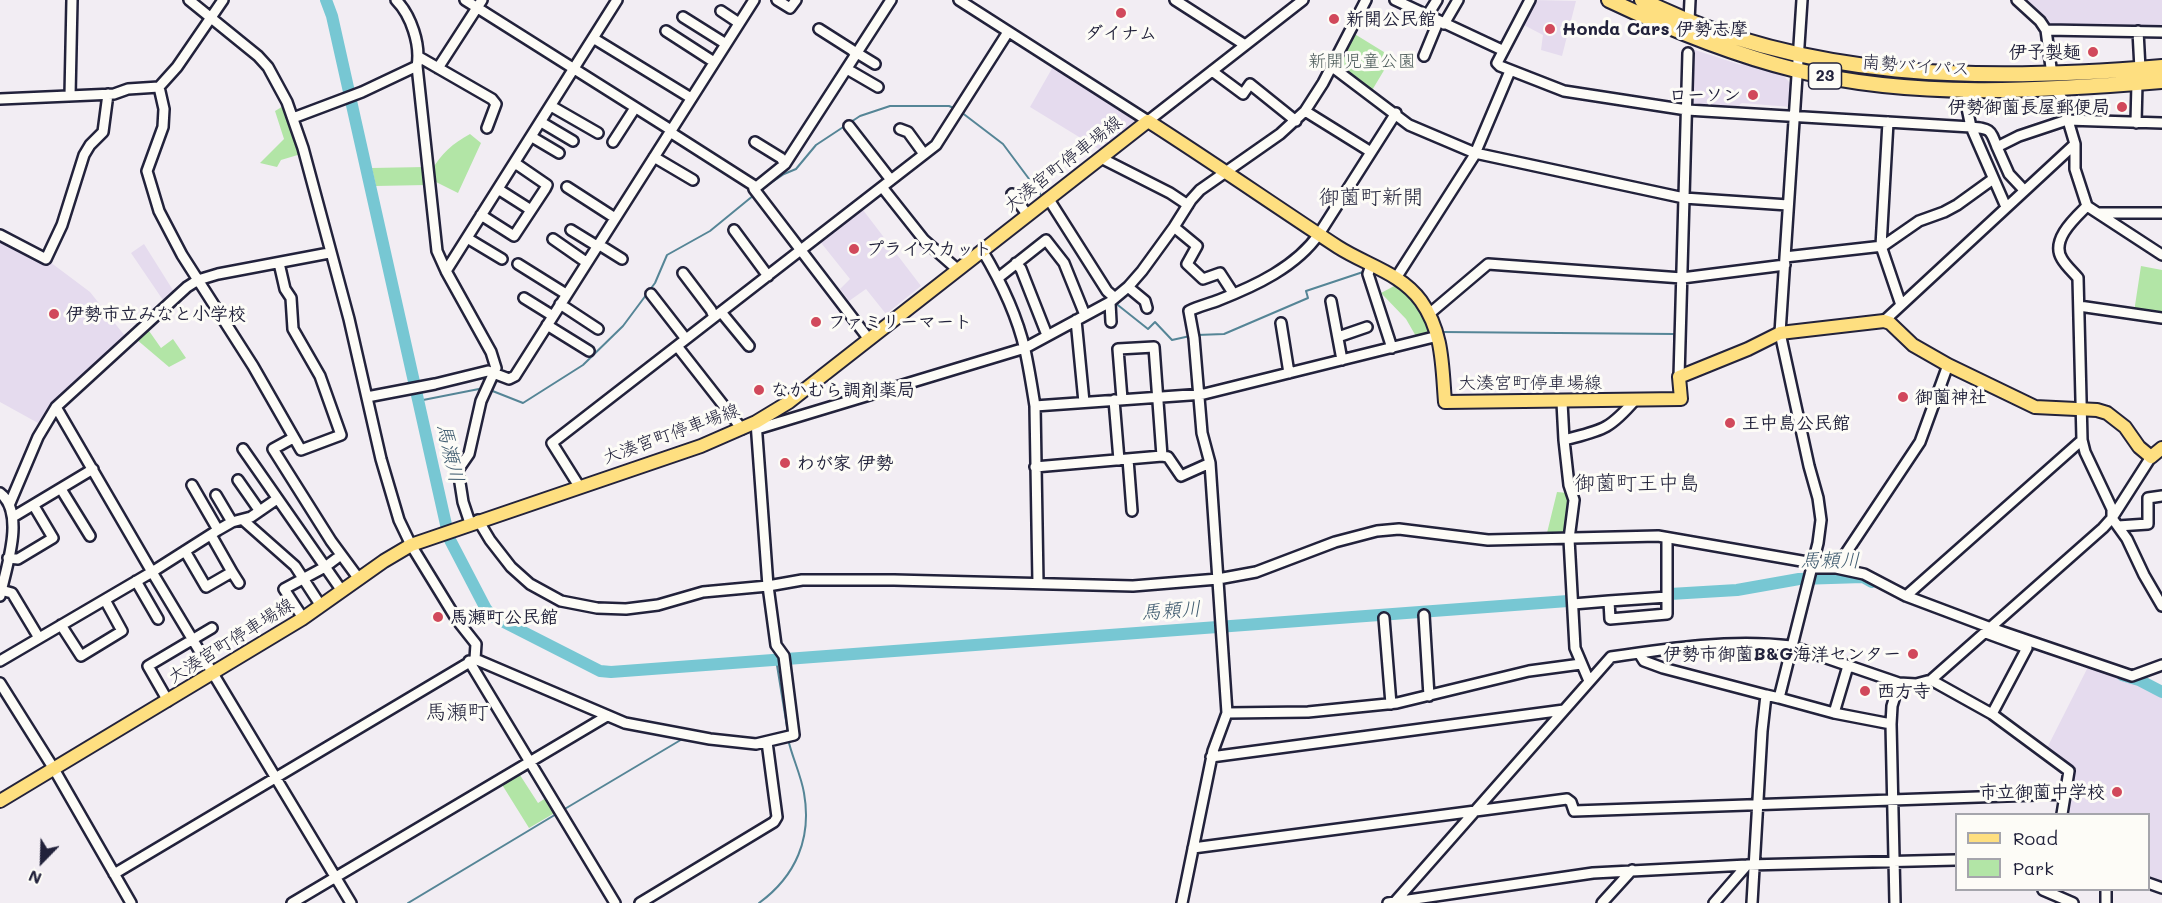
<!DOCTYPE html>
<html>
<head>
<meta charset="utf-8">
<style>
  body { margin:0 }
  #map { position:relative; width:2162px; height:903px; overflow:hidden; background:#f2edf3; font-family:Mali,sans-serif }
  canvas { display:block }
  .legend { position:absolute; left:1955px; top:813px; width:195px; height:78px; box-sizing:border-box; background:#fdfcf7; border:2px solid #a5a5ac; margin:0; padding:8px 10px; list-style:none; font-size:18px; color:#22223b }
  .legend li { display:flex; align-items:center; gap:12px; height:30px }
  .legend b { width:30px; border:2px solid #a5a5ac }
  .north { position:absolute; left:12px; top:831px; width:60px; height:60px; -webkit-text-stroke:4px #fdfcf7; paint-order:stroke; rotate:203deg; font-size:16px; font-weight:700; line-height:24px; text-align:center; color:#22223b }
  .north::after { content:''; display:block; margin:auto; width:21px; height:27px; background:#22223b; clip-path:polygon(50% 0,100% 100%,50% 72%,0 100%) }
</style>
</head>
<body>
<div id="map">
<canvas width="2162" height="903"></canvas>
<ul class="legend">
<li><b style="height:8px;background:#fedf80"></b>Road</li>
<li><b style="height:16px;background:#b2e5a6"></b>Park</li>
</ul>
<div class="north">N</div>
</div>
<script>
const g = document.querySelector('canvas').getContext('2d');
g.lineJoin = 'round';
function fill(path, color) { g.fillStyle = color; g.fill(path, 'evenodd'); }
function trace(path, color, width, dash) { g.strokeStyle = color; g.lineWidth = width; g.lineCap = dash ? 'butt' : 'round'; g.setLineDash(dash || []); g.stroke(path); }
function drawText(font, color, halo, rows, align = 'center') {
  g.font = font + ' Mali,"Klee One",sans-serif'; g.lineWidth = 6; g.setLineDash([]); g.textBaseline = 'middle'; g.strokeStyle = halo; g.fillStyle = color; for (const [text, x, y, turn = 0] of rows) {
    g.save(); g.translate(x, y); g.rotate((+turn || 0) * Math.PI / 180); g.textAlign = isNaN(turn) ? turn : align; if (halo) g.strokeText(text, 0, 0); g.fillText(text, 0, 0); g.restore();
  }
}
const built = new Path2D(`
  M 1533,0 L 1576,1 L 1562,56 L 1541,50 L 1543,35 L 1520,23 Z
  M 2025,0 L 2162,0 L 2162,29 L 2052,26 Z
  M 1692,49 L 1741,65 L 1742,63 L 1780,72 L 1792,85 L 1791,107 L 1742,103 L 1740,104 L 1739,108 L 1690,106 Z
  M 1054,65 L 1140,119 L 1102,151 L 1030,107 Z
  M 860,206 L 921,286 L 886,314 L 866,289 L 849,301 L 840,289 L 850,279 L 818,239 Z
  M 0,235 L 46,259 L 90,292 L 125,336 L 49,406 L 38,423 L 0,402 Z
  M 144,244 L 176,295 L 165,303 L 131,253 Z
  M 2088,667 L 2139,685 L 2162,696 L 2162,881 L 2149,876 L 2148,814 L 2068,814 L 2074,769 L 2047,748 Z`);
const green = new Path2D(`
  M 1353,33 L 1392,57 L 1371,92 L 1335,65 Z
  M 285,105 L 301,154 L 281,160 L 277,167 L 260,163 L 284,139 L 275,111 Z
  M 470,134 L 481,143 L 458,193 L 432,180 L 431,171 C 442,153 452,144 470,134 Z
  M 425,167 L 426,185 L 376,186 L 372,168 Z
  M 2141,266 L 2162,270 L 2162,316 L 2134,312 Z
  M 1396,285 C 1415,292 1424,316 1433,333 L 1417,338 L 1406,319 L 1381,293 Z
  M 147,328 L 161,348 L 173,339 L 186,358 L 169,367 L 136,339 Z
  M 1557,492 L 1568,493 L 1572,502 L 1567,537 L 1546,537 Z
  M 518,772 L 538,803 L 549,796 L 558,811 L 529,828 L 501,783 Z`);
const stream = new Path2D(`
  M 961,112 L 1003,144 L 1041,195
  M 759,191 L 784,174 L 796,169 L 816,145 L 860,116 L 890,106 L 949,106 L 956,109
  M 1114,302 L 1148,329 L 1155,322 L 1172,340 L 1190,336
  M 1443,332 L 1674,334 L 1674,370
  M 1197,335 L 1224,334 L 1308,298 L 1306,291 L 1363,272 L 1364,274
  M 490,390 L 523,403 L 583,365 L 623,326 L 655,283 L 667,255 L 710,231 L 754,195
  M 418,401 L 484,388
  M 776,659 L 788,733
  M 563,810 L 684,738
  M 408,903 L 558,813
  M 759,903 C 796,876 812,838 804,793 C 801,775 792,757 788,739`);
const river = new Path2D(`
  M 326,0 L 332,16 L 449,538 L 486,609 L 492,616 L 600,671 L 611,672 L 1568,601
  M 1670,594 L 1737,590 L 1799,579 L 1863,577 L 1872,582
  M 2122,675 L 2139,680 L 2162,692`);
const minor = new Path2D(`
  M 189,0 L 258,56 L 268,67 L 287,102 L 303,148 L 349,319 L 381,459 L 399,520 L 411,545 L 457,620 L 476,644 L 475,659
  M 396,0 C 411,15 421,45 417,66 L 437,251 L 446,271 L 491,352 L 496,368 L 481,401 L 469,454 L 458,470 L 463,502 L 470,523
  M 465,0 L 671,130
  M 777,0 L 790,8 L 796,0
  M 959,0 L 1148,121 L 1303,0
  M 1175,0 L 1245,45
  M 1395,0 L 1502,50
  M 1530,0 L 1497,63 L 1500,66 L 1564,91 L 1687,110 L 1971,127 L 2006,207
  M 2017,0 L 2040,21 L 2046,30 L 2052,75
  M 721,11 L 739,23
  M 1427,16 L 1437,0
  M 683,17 L 726,44
  M 1689,21 L 1690,0
  M 1444,24 L 1458,0
  M 819,29 L 852,50 L 856,55
  M 2046,30 L 2162,32
  M 666,31 L 714,62
  M 2138,31 L 2140,69
  M 593,38 L 691,98
  M 857,53 L 875,64
  M 1424,56 L 1438,22
  M 419,57 L 492,99 L 496,104 L 487,128
  M 1331,66 L 1409,125 L 1475,153 L 1684,198 L 1788,205
  M 438,68 L 482,0
  M 847,69 L 878,87
  M 1212,71 L 1243,94 L 1250,84 L 1296,121
  M 159,87 L 164,109 L 163,127 L 147,171 L 159,211 L 182,255 L 253,366 L 301,450 L 341,435 L 320,376 L 293,329 L 291,298 L 285,289 L 279,263
  M 2054,88 L 2061,97 L 2075,144 L 2075,169 L 2087,206 L 2162,255
  M 1968,89 L 1967,108 L 1971,127 C 1991,129 1990,129 1997,147 L 2019,136 L 2067,120 L 2162,123
  M 70,96 L 72,0
  M 0,99 L 114,94 L 128,89 L 159,87 L 177,67 L 223,0
  M 551,106 L 598,133
  M 1305,111 L 1371,152
  M 293,118 L 362,92 L 417,66
  M 541,122 L 573,141
  M 1888,122 L 1881,246 L 1901,305
  M 2136,123 L 2137,83
  M 849,126 L 891,180
  M 900,129 L 908,132 L 924,154
  M 670,132 L 753,185 L 754,189 L 868,338
  M 532,137 L 559,153
  M 613,142 L 635,108
  M 755,142 L 781,158 L 785,164
  M 1997,147 L 2009,174 L 2024,190
  M 654,157 L 693,180
  M 1101,158 L 1170,193 L 1188,205
  M 567,187 L 615,218
  M 882,187 L 924,240 L 957,269
  M 498,189 L 531,210
  M 754,189 L 785,164 L 891,0
  M 1012,194 L 1027,214
  M 1048,198 L 1107,291 L 1115,298
  M 2087,206 C 2075,218 2050,240 2062,259 C 2066,266 2073,272 2078,278 L 2082,440 L 2085,452 L 2112,509 L 2112,518 L 2127,539 L 2144,575 L 2162,606
  M 2099,213 L 2162,213
  M 481,215 L 514,236 L 545,189 L 547,185 L 515,163
  M 1174,227 L 1197,246 L 1187,264 L 1203,279 L 1220,273 L 1233,293
  M 571,230 L 597,246
  M 734,230 L 768,276
  M 0,235 L 46,259 L 62,225 L 84,155 L 90,145 L 103,132 L 108,94
  M 467,238 L 502,259
  M 553,239 L 586,262
  M 598,244 L 622,259
  M 982,250 C 1000,280 1017,315 1025,350 C 1029,368 1032,387 1035,406 L 1204,394 L 1438,336
  M 1785,257 L 1883,246 L 1919,221 L 1944,212 L 1957,205 L 1993,179
  M 1016,263 L 1021,269 L 1047,335
  M 518,264 L 566,294
  M 1371,265 L 1368,274 L 1392,348
  M 446,271 L 617,0
  M 683,273 L 711,310 L 714,317
  M 998,278 L 1046,240 L 1064,263 L 1085,315
  M 1396,278 L 1474,156 L 1510,71
  M 1128,287 L 1145,301 L 1147,308
  M 651,294 L 686,339
  M 524,298 L 553,316
  M 1331,301 L 1342,360
  M 1110,302 L 1111,322
  M 560,304 L 598,329
  M 2079,306 L 2162,318
  M 721,312 L 749,346
  M 1429,314 L 1488,264 L 1682,278 L 1785,265
  M 1076,320 L 1084,402
  M 1884,321 L 2075,144
  M 1281,323 L 1289,373
  M 547,325 L 589,351
  M 1338,337 L 1367,327
  M 677,346 L 742,429
  M 1948,365 L 1920,442 L 1836,568 L 1864,574 L 1906,596 L 1991,628 L 2132,676 L 2162,665
  M 1679,377 L 1688,53
  M 367,397 L 435,384 L 488,371 L 509,379 L 515,376 L 754,0
  M 1122,399 L 1118,349 L 1154,347 L 1162,456
  M 1114,400 L 1119,460
  M 1562,402 L 1564,440 L 1569,485 L 1574,500 L 1569,539 L 1575,648 L 1589,681
  M 1035,406 L 1038,583
  M 56,407 L 152,572 L 351,903
  M 757,429 L 1025,348 L 1110,302 L 1128,287 L 1142,271 L 1174,227 L 1191,200 L 1200,190 L 1280,134 L 1305,111 L 1323,83 L 1366,0
  M 293,438 L 273,449 L 331,541 L 359,579
  M 1564,440 C 1602,430 1608,431 1635,400
  M 243,449 L 342,591
  M 1128,459 L 1132,511
  M 1035,467 L 1162,456 L 1168,457 L 1181,476 L 1210,463
  M 238,480 L 259,510
  M 192,485 L 218,530
  M 579,486 L 552,443 L 936,145 L 1008,32
  M 61,489 L 90,536
  M 0,493 C 26,513 6,568 0,596
  M 216,495 L 232,522
  M 10,503 L 38,437 L 56,407 L 187,287 L 198,280 L 218,274 L 329,253
  M 13,517 L 93,469
  M 243,520 L 295,566 L 321,606
  M 478,520 L 490,540 L 511,567 L 530,584 L 561,601 L 597,608 L 626,609 L 658,605 L 703,592 L 768,586 L 802,580 L 894,580 L 1133,586 L 1218,579 L 1256,572 L 1335,542 L 1377,531 L 1399,529 L 1488,540 L 1658,536 L 1813,563
  M 2118,526 L 2148,524 L 2148,498 L 2162,496
  M 185,551 L 206,587 L 232,572 L 211,535
  M 8,558 L 18,559 L 53,538 L 34,506
  M 1811,568 L 1836,568
  M 232,572 L 239,583
  M 136,581 L 158,619
  M 1,590 L 12,593 L 39,638
  M 1906,596 L 2082,440
  M 1609,601 L 1667,597
  M 1573,604 L 1609,601 L 1610,619 L 1667,614 L 1667,538
  M 1424,615 L 1429,696
  M 303,618 L 284,589 L 325,567 L 341,555
  M 1384,618 L 1391,704
  M 61,625 L 81,656 L 122,631 L 105,600
  M 1986,633 L 2027,648 L 1992,714
  M 1639,653 L 1644,661 L 1663,668 L 1766,695
  M 0,661 L 152,572 L 218,530 L 232,522 L 251,517 L 277,499
  M 469,661 L 615,903
  M 1931,680 L 1992,714 L 2069,771 L 2062,814
  M 0,683 L 54,769 L 131,903
  M 1779,698 L 1834,713 L 1891,724
  M 168,701 L 148,666 L 212,628
  M 1227,713 L 1308,712 L 1397,703 L 1529,671 L 1581,664
  M 1834,713 L 1848,666
  M 1211,757 L 1564,710
  M 1193,848 L 1567,799 L 1571,802 L 1574,811 L 2065,794
  M 114,874 L 475,659 L 625,723 L 710,739 L 756,744 L 794,735 L 784,656 L 776,645 L 768,586 L 756,422
  M 2148,883 L 2162,888
  M 2043,890 L 2073,903
  M 2106,890 L 2106,903
  M 292,903 L 607,716
  M 640,903 L 774,822 L 777,817 L 767,742
  M 1182,903 L 1213,751 L 1227,713 L 1210,463 L 1202,433 L 1194,338 L 1189,311 C 1199,306 1209,304 1219,300 C 1255,286 1296,267 1319,234 L 1396,113
  M 1388,903 L 1593,873 L 1747,865 L 1956,860
  M 1394,903 L 1611,657 C 1671,648 1731,639 1791,646 L 1899,683 L 1916,684 L 1931,680 L 2103,528 L 2112,518 L 2151,457
  M 1602,903 L 1632,870
  M 1714,903 L 1747,865
  M 1752,903 L 1762,731 L 1766,695 L 1779,698 L 1818,543 L 1821,520 L 1818,498 L 1809,466 L 1780,333 L 1802,0
  M 1895,903 L 1891,724 L 1892,706 L 1899,683`);
const major = new Path2D(`
  M 0,801 L 302,619 L 384,561 L 411,545 L 701,446 L 756,422 L 789,402 L 1148,121 C 1212,162 1274,205 1338,247 C 1366,265 1401,273 1421,301 C 1443,332 1442,365 1445,402 L 1681,399 L 1679,377 L 1748,349 L 1780,333 L 1884,321 L 1890,323 L 1913,345 L 1948,365 L 2035,407 L 2097,410 L 2107,413 L 2125,427 L 2139,447 L 2151,457 L 2162,448`);
const highway = new Path2D(`
  M 1609,0 C 1670,29 1731,54 1796,70 C 1913,99 2043,91 2162,81
  M 1642,0 C 1804,81 1985,82 2162,67`);
const markers = [
  [1121,13,6,"#d1495b"],
  [1334,19,6,"#d1495b"],
  [1550,29,6,"#d1495b"],
  [2093,52,6,"#d1495b"],
  [1753,95,6,"#d1495b"],
  [2122,107,6,"#d1495b"],
  [854,249,6,"#d1495b"],
  [54,314,6,"#d1495b"],
  [816,322,6,"#d1495b"],
  [759,390,6,"#d1495b"],
  [1903,397,6,"#d1495b"],
  [1730,423,6,"#d1495b"],
  [785,463,6,"#d1495b"],
  [438,617,6,"#d1495b"],
  [1913,654,6,"#d1495b"],
  [1865,691,6,"#d1495b"],
  [2117,792,6,"#d1495b"]
];
const shields = [
  [1825,76,33]
];
const shieldNames = [
  ["23",1825,76]
];
const poiNames = [
  ["新開公民館",1346,19],
  ["Honda Cars 伊勢志摩",1562,29],
  ["ダイナム",1121,33,"center"],
  ["伊予製麺",2081,52,"right"],
  ["ローソン",1741,95,"right"],
  ["伊勢御薗長屋郵便局",2110,107,"right"],
  ["プライスカット",866,249],
  ["伊勢市立みなと小学校",66,314],
  ["ファミリーマート",828,322],
  ["なかむら調剤薬局",771,390],
  ["御薗神社",1915,397],
  ["王中島公民館",1742,423],
  ["わが家 伊勢",797,463],
  ["馬瀬町公民館",450,617],
  ["伊勢市御薗B&G海洋センター",1901,654,"right"],
  ["西方寺",1877,691],
  ["市立御薗中学校",2105,792,"right"]
];
const parkNames = [
  ["新開児童公園",1362,61]
];
const streetNames = [
  ["南勢バイパス",1916,66,4],
  ["大湊宮町停車場線",1063,164,-38],
  ["大湊宮町停車場線",1530,383],
  ["大湊宮町停車場線",671,434,-20],
  ["大湊宮町停車場線",231,641,-32]
];
const waterNames = [
  ["馬瀬川",450,453,77],
  ["馬頼川",1830,561],
  ["馬頼川",1171,611,-4]
];
const quarterNames = [
  ["御薗町新開",1371,198],
  ["御薗町王中島",1637,484],
  ["馬瀬町",457,713]
];
fill(built, '#e5dbee');
fill(green, '#b2e5a6');
trace(stream, '#558596', 2);
trace(river, '#77c7d3', 12);
trace(minor, '#22223b', 14);
trace(major, '#22223b', 16);
trace(highway, '#22223b', 18);
trace(minor, '#fdfcf7', 9);
trace(major, '#fedf80', 12);
trace(highway, '#fedf80', 14);
for (const [x, y, r, color] of markers) { const dot = new Path2D(); dot.arc(x, y, r, 0, 2 * Math.PI); g.fillStyle = color; g.fill(dot); trace(dot, '#fdfcf7', 2); }
for (const [x, y, w] of shields) { const box = new Path2D(); box.roundRect(x - w / 2, y - 13, w, 26, 4.5); g.fillStyle = '#fdfcf7'; g.fill(box); trace(box, '#22223b', 1.5); }
drawText('bold 16px', '#22223b', null, shieldNames);
drawText('bold 18px', '#22223b', '#fdfcf7', poiNames, 'left');
drawText('18px', '#4d5c5b', '#fdfcf7', parkNames);
drawText('18px', '#22223b', '#fdfcf7', streetNames);
drawText('italic 20px', '#405c70', '#fdfcf7', waterNames);
drawText('21px', '#22223b', '#fdfcf7', quarterNames);
</script>
</body>
</html>
